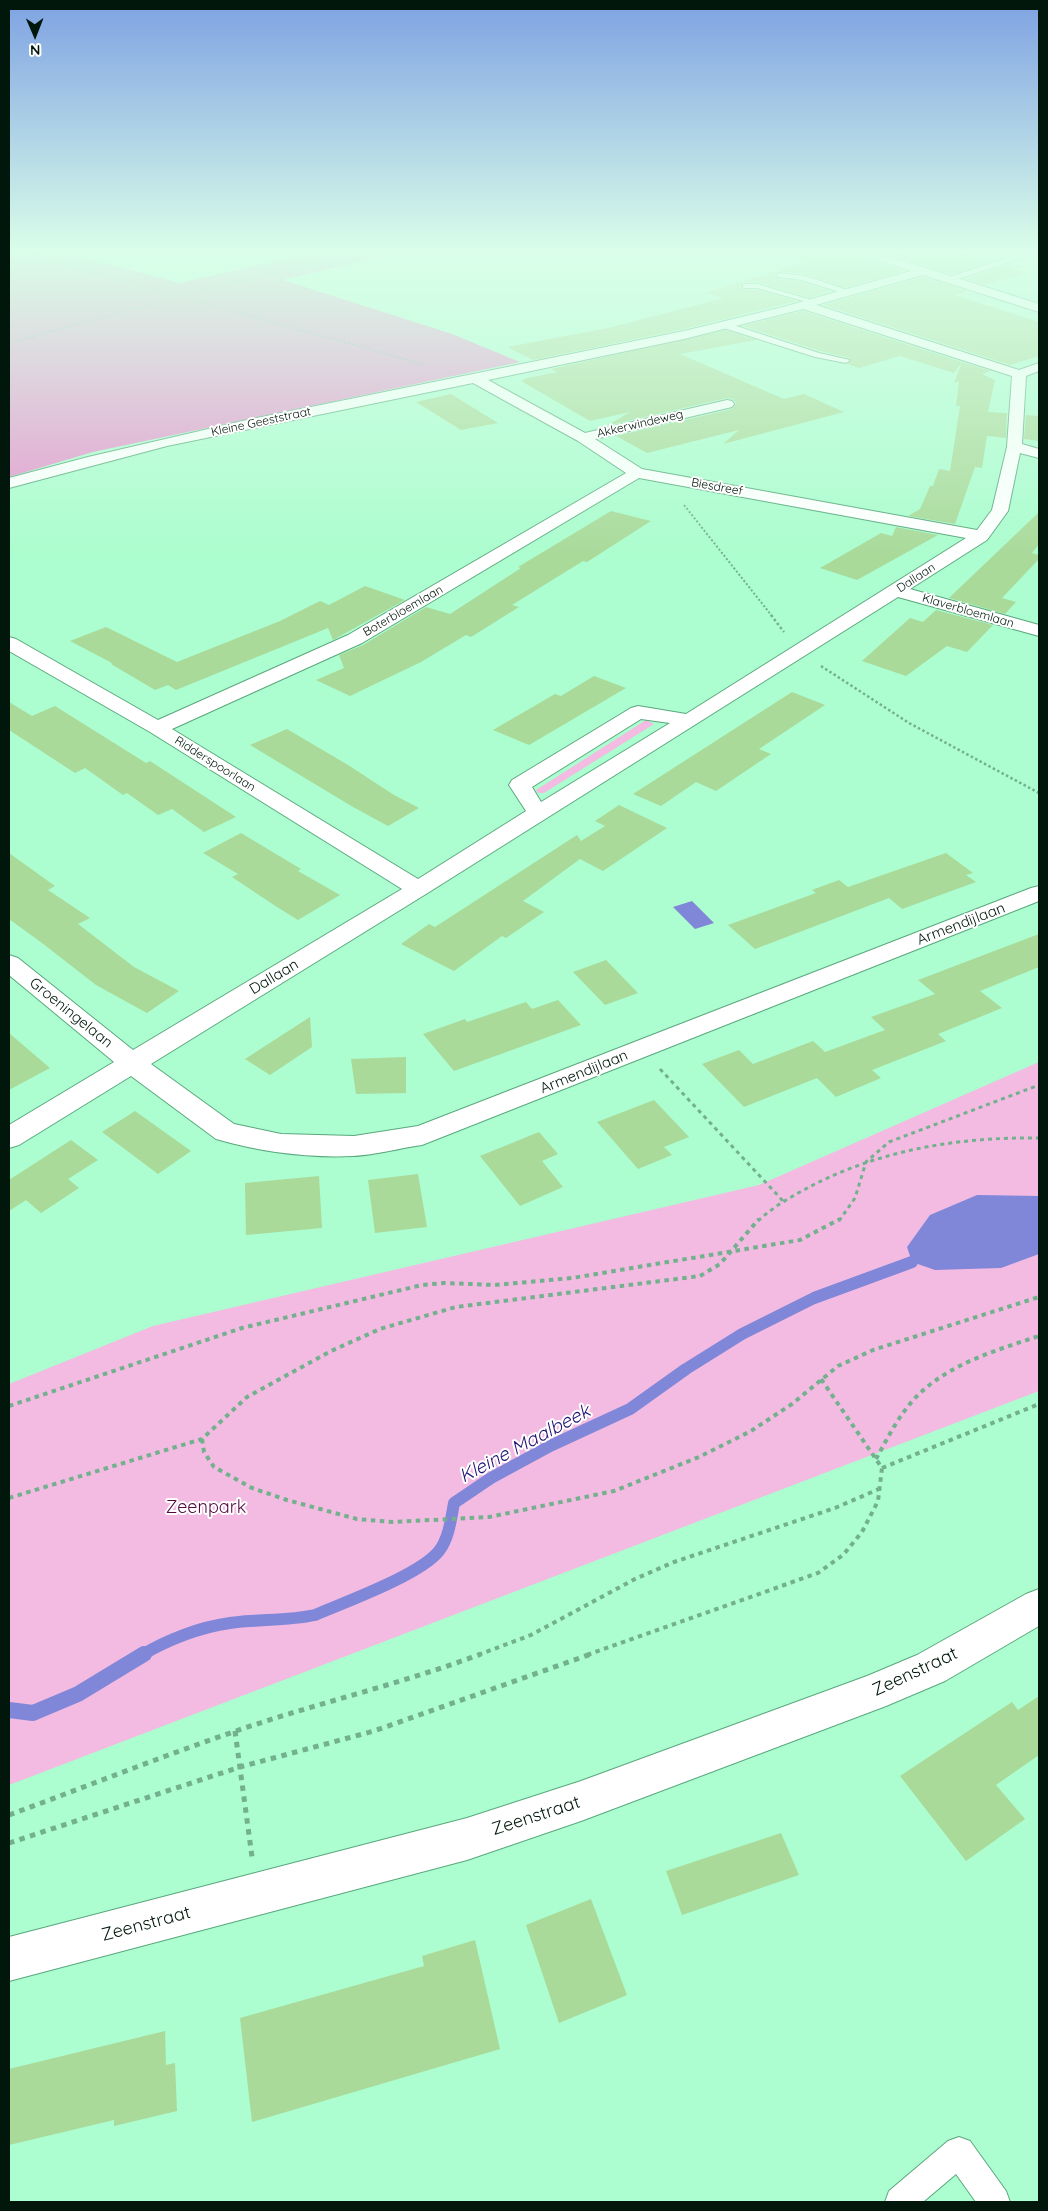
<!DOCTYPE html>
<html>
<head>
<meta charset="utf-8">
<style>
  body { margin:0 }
  #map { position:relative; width:1048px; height:2211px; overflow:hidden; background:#acfdcf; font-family:Quicksand,sans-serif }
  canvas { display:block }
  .frame { position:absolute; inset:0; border:10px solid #01170b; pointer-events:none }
  .north { position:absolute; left:10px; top:10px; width:50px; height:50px; -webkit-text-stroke:4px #fff; paint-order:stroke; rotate:179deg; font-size:14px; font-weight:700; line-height:20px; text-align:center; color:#01170b }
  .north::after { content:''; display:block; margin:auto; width:18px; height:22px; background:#01170b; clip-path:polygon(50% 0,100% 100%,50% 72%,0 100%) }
</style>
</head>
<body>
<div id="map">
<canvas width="1048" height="2211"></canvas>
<div class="frame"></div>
<div class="north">N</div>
</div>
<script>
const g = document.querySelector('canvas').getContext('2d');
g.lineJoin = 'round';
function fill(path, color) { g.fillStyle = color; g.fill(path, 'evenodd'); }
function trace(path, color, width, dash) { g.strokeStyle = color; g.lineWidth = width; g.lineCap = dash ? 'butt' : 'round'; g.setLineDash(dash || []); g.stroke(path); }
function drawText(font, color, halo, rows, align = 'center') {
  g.font = font + ' Quicksand,sans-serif'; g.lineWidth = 4; g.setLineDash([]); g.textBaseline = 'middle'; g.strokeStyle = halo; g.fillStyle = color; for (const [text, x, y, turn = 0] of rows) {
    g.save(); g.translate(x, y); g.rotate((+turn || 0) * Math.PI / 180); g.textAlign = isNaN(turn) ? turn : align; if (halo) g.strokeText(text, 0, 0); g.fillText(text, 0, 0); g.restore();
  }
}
const green = new Path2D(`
  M 1014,248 L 1039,248 L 1039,251 L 1014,257 L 1003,254 L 956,268 L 966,272 L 949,274 L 938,271 Z
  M 646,720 L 654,724 L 544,793 L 538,793 L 536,790 Z
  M 1039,1062 L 1039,1391 L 9,1785 L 9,1384 L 153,1326 L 759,1185 Z`);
const forest = new Path2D(`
  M 9,248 L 47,248 L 180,283 L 333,248 L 418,248 L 283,280 L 452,334 L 520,362 L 93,452 L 9,477 Z`);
const water = new Path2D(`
  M 692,901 L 714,923 L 695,929 L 673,907 Z
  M 977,1195 L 1039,1196 L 1039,1254 L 1001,1268 L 935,1270 L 912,1262 L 907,1247 L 930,1215 Z`);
const streamFar1 = new Path2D(`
  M 142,1655 C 167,1640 200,1627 230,1623 C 258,1619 287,1621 315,1615 C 345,1602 420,1575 439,1551 C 449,1538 451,1519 454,1503 L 491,1478 L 550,1446 L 630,1409 L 686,1369 L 742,1334 L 814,1298 L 912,1262`);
const stream = new Path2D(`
  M 9,1710 L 33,1713 L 78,1694 L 144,1654`);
const building = new Path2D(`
  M 779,248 L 845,248 L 847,252 L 905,271 L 845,288 L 806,274 L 778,271 L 776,273 L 778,279 L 801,282 L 831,291 L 810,298 L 758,282 L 743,282 L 741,284 L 743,290 L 757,290 L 797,301 L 684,329 L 533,360 L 507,347 L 608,328 L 724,298 L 705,293 L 807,262 L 778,251 Z
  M 931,248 L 942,248 L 989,262 L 952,274 L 892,256 Z
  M 1003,266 L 1026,273 L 986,285 L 965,279 Z
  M 923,277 L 967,291 L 954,295 L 1039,322 L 1039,356 L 1010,365 L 823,305 Z
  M 803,311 L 962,362 L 954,373 L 900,356 L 859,368 L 847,364 L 852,360 L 850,358 L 820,351 L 743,326 Z
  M 726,330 L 757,340 L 680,354 L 784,399 L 804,394 L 844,412 L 723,444 L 739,430 L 647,453 L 616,436 L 732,409 L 736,403 L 732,399 L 727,398 L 606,426 L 630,412 L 590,421 L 521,381 L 525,380 L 523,379 L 557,372 L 551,369 Z
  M 962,362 L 991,371 L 982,374 L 995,380 L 988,412 L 1007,413 L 1006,438 L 987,436 L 982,468 L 975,467 L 955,524 L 908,516 L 920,509 L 930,486 L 933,486 L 939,469 L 950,471 L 960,406 L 956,406 L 959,381 L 954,383 Z
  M 451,394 L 498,423 L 461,430 L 416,402 Z
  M 1026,415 L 1039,416 L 1039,441 L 1024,439 Z
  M 611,511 L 651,521 L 587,562 L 583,561 L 512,605 L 519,607 L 471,637 L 466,635 L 421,662 L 350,696 L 316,680 L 344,668 L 339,655 L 363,645 L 426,607 L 450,614 L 521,568 L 518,567 Z
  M 1039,512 L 1039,544 L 1032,553 L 1039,555 L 1039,559 L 1002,598 L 1016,602 L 1005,614 L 949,598 Z
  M 896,527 L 938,535 L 857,580 L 820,568 L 881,533 L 892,536 Z
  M 365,586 L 405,600 L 333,640 L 328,628 L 176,690 L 168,685 L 155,690 L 111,664 L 112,663 L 70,641 L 106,627 L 177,662 L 280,621 L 320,601 L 329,605 Z
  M 936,610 L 993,625 L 967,652 L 947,646 L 906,676 L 862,661 L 910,618 L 923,622 Z
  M 594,676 L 626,688 L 529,745 L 493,730 L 555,694 L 561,696 Z
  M 792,692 L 825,705 L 759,749 L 771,754 L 716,791 L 696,782 L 661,806 L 633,794 Z
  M 9,702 L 32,716 L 55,706 L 146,763 L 150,761 L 236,817 L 204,832 L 172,809 L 158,815 L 127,793 L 123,795 L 85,768 L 75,773 L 9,730 Z
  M 287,729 L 348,765 L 394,795 L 419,808 L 388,826 L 353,807 L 250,745 Z
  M 619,805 L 667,828 L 603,871 L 580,859 L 523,901 L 544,912 L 506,938 L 502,936 L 454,971 L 401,944 L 429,924 L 435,927 L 577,835 L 581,841 L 605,826 L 595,821 Z
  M 241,833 L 301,869 L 298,871 L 340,895 L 298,920 L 277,907 L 232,877 L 238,874 L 203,853 Z
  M 9,853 L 55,886 L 48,890 L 90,918 L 78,924 L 134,967 L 179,991 L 147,1013 L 96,985 L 42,943 L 9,919 Z
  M 946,853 L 973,873 L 966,875 L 976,882 L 902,909 L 889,898 L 755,949 L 728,925 L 816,893 L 812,890 L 839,880 L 848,887 Z
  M 1039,934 L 1039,967 L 980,991 L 1002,1008 L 938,1034 L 946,1041 L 872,1070 L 881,1078 L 836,1097 L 817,1078 L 744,1107 L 702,1064 L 739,1050 L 753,1064 L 813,1041 L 825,1052 L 885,1030 L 871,1017 L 935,994 L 918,980 Z
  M 606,960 L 638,993 L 605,1005 L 573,972 Z
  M 558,1000 L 581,1025 L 454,1071 L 423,1034 L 465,1019 L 467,1022 L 526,1002 L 532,1009 Z
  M 310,1017 L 312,1047 L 270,1075 L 245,1059 Z
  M 9,1033 L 50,1068 L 9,1090 Z
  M 406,1057 L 406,1093 L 356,1094 L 351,1059 Z
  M 654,1100 L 689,1137 L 664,1147 L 672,1155 L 638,1169 L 597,1122 Z
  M 135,1111 L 191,1151 L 158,1174 L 102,1132 Z
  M 539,1132 L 558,1154 L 542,1161 L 563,1187 L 520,1206 L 480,1156 Z
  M 71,1140 L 98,1160 L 68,1179 L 79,1188 L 41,1213 L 26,1200 L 9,1211 L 9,1180 Z
  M 418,1174 L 427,1227 L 375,1233 L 368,1180 Z
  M 319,1176 L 322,1228 L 246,1235 L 245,1183 Z
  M 1039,1696 L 1039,1755 L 996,1785 L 1025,1819 L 966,1861 L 900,1776 L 1012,1702 L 1018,1710 Z
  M 781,1833 L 799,1875 L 682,1915 L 666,1871 Z
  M 591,1899 L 627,1995 L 559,2023 L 526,1925 Z
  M 475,1940 L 500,2049 L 252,2122 L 240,2018 L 424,1966 L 422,1956 Z
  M 165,2031 L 166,2065 L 175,2063 L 177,2111 L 114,2126 L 114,2120 L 9,2145 L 9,2069 Z`);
const pathFar5 = new Path2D(`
  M 9,248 L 426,365
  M 9,343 L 179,296 L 379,248`);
const pathFar4 = new Path2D(`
  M 684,505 L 772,616`);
const pathFar3 = new Path2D(`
  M 771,615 L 784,632
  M 821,666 L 909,723 L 1039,793`);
const pathFar2 = new Path2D(`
  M 660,1069 L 784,1202
  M 758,1221 C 774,1206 794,1195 813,1185 C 884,1149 960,1137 1039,1138
  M 839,1221 L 855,1198 L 866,1162 L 889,1142 L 1039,1085`);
const pathFar1 = new Path2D(`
  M 9,1406 L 242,1328 L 422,1285 L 444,1283 L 495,1285 L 572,1278 L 800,1240 L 840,1219
  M 202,1439 L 204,1452 L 214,1467 L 252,1488 L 287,1500 L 357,1519 L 393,1522 L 489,1517 L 614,1491 L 699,1457 L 751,1431 L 792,1404 L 838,1366 L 873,1350 L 1039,1297
  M 876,1459 C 888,1437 900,1413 918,1395 C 951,1363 997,1350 1039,1336
  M 882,1468 L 1039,1404
  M 9,1498 L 202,1439 L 247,1397 L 331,1351 L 380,1329 L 456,1307 L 700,1276 L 720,1264 L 759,1219
  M 478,1655 L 531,1635 L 635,1579 L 674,1562 L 835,1508 L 879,1489
  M 587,1655 L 818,1573 L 843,1555 L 862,1532 L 878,1501 L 882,1468 L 821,1379`);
const path = new Path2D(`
  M 235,1731 L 252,1857
  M 9,1815 C 85,1787 160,1757 236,1731 C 317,1703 401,1684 481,1654
  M 9,1843 L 240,1767 L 374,1731 L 591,1654`);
const lane = new Path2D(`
  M 1039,251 L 1039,255 L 1019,259 L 951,281 L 944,279 L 1015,255 Z
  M 778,273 L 805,276 L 853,292 L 846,294 L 801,280 L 778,277 Z
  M 743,284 L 757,284 L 818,302 L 814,304 L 757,288 L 743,288 Z
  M 721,323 L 727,323 L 819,353 L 850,360 L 846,363 L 815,357 L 721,327 Z
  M 959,2137 L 970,2141 L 1006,2191 L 1010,2202 L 976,2202 L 956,2174 L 923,2202 L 885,2202 L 889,2191 L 948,2141 Z`);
const street = new Path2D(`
  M 847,248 L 862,248 L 1039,304 L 1039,312 L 923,275 L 816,305 L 1019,370 L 1039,363 L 1039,371 L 1026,376 L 1022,444 L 1039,449 L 1039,458 L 1020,453 L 1008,511 L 987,540 L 910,589 L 1039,625 L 1039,636 L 898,597 L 426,894 L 151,1064 L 234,1124 L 281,1134 L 354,1136 L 418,1126 L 1031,888 L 1039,886 L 1039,901 L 422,1145 C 400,1148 376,1155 353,1156 C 307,1158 261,1152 216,1139 L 131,1076 L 19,1145 L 9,1148 L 9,1125 L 114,1062 L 9,975 L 9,955 L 18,958 L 133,1050 L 402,889 L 150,732 L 9,651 L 9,637 L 16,639 L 158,720 L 348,635 L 626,473 L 578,441 L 473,383 L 167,446 L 9,488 L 9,478 L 88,457 L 247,420 L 684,331 L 783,307 L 911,271 L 848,250 ZM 803,309 L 1012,376 L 1007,447 L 992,510 L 977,530 L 642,469 L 595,439 L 732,407 L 734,404 L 732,401 L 727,400 L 585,433 L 488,380 L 684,339 ZM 639,478 L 966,538 L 686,714 L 638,706 L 631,708 L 512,780 L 509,785 L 526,811 L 418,879 L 172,729 L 362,643 ZM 641,719 L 670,723 L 541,802 L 532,787 Z
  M 1039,1589 L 1039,1626 L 945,1681 L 886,1706 L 581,1821 L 467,1860 L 9,1981 L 9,1937 L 467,1818 L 581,1781 L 867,1676 L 917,1655 L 1026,1594 Z`);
const farStreetnames = [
  ["Kleine Geeststraat",261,422,-12],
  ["Akkerwindeweg",640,424,-13],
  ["Biesdreef",717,487,10],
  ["Dallaan",916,578,-33],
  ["Boterbloemlaan",403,611,-30],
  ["Klaverbloemlaan",968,611,16],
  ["Ridderspoorlaan",215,764,32]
];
const streetNames = [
  ["Armendijlaan",961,924,-21],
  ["Dallaan",274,977,-31],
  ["Groeningelaan",71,1013,39],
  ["Armendijlaan",584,1072,-22]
];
const nearParknames = [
  ["Zeenpark",206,1508]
];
const nearStreetnames = [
  ["Zeenstraat",915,1672,-25],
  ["Zeenstraat",536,1816,-18],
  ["Zeenstraat",146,1924,-15]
];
const nearWaternames = [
  ["Kleine Maalbeek",525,1444,-28]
];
fill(green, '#f3bbe1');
fill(forest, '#e594cd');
fill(water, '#8087d9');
trace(streamFar1, '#8087d9', 12);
trace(stream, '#8087d9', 16);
fill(building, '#a9da9a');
trace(lane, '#59a87d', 2);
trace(street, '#59a87d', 2);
trace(pathFar5, '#73b08e', 1, [2, 2]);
trace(pathFar4, '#73b08e', 2, [2, 2]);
trace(pathFar3, '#73b08e', 2.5, [2.5, 2.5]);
trace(pathFar2, '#73b08e', 3, [4, 4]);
trace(pathFar1, '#73b08e', 4, [4.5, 4.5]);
trace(path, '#73b08e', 5, [5.5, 5.5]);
fill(lane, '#fff');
fill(street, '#fff');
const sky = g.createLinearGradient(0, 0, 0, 557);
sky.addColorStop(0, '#7ea2e2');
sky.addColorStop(0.45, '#dafee9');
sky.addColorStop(1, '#dafee900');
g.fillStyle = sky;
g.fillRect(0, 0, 1048, 557);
drawText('12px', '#01170b', '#fff', farStreetnames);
drawText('15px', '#01170b', '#fff', streetNames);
drawText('18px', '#520943', '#fff', nearParknames);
drawText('18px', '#01170b', '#fff', nearStreetnames);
drawText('italic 19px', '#221474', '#fff', nearWaternames);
</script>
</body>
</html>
